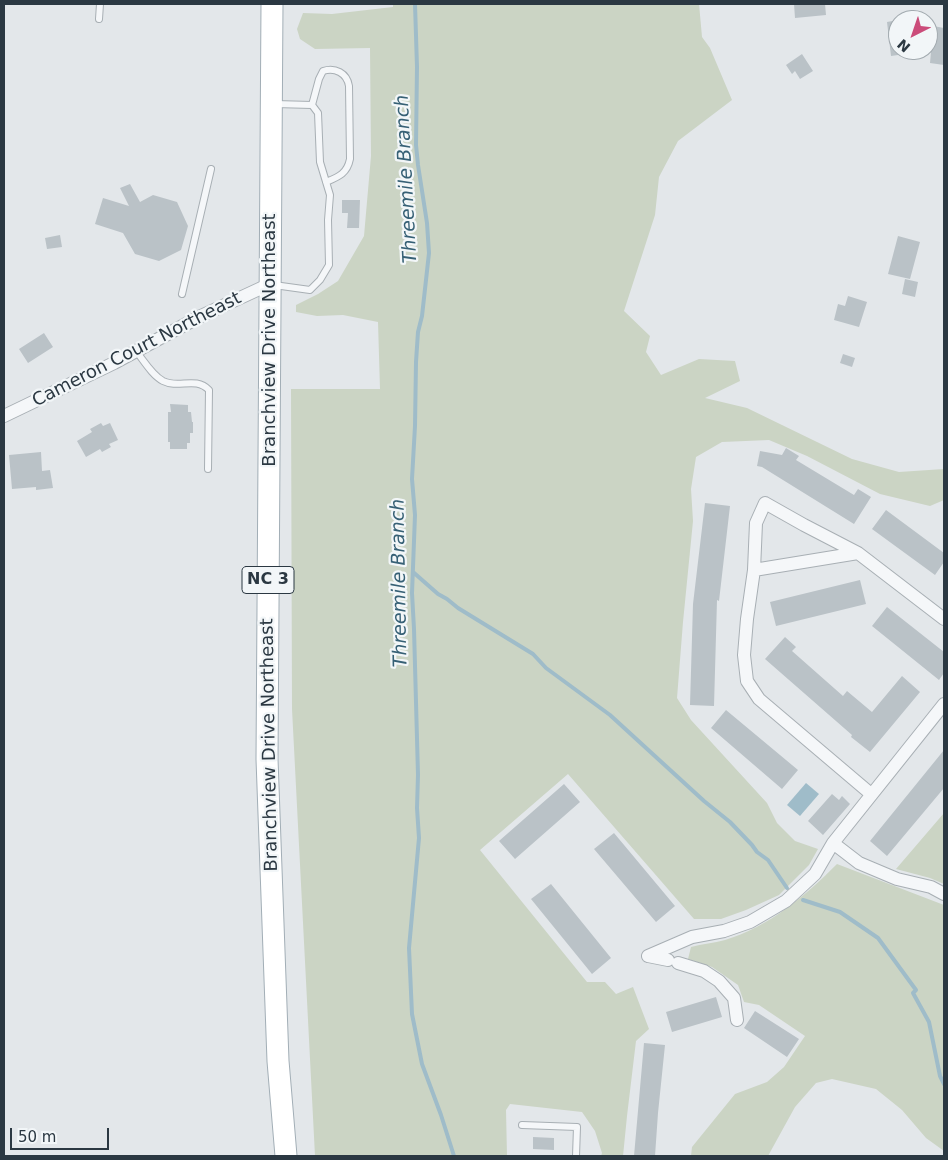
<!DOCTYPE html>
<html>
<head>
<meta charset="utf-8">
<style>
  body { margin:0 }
  #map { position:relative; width:948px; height:1160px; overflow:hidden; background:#e3e7ea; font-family:"DejaVu Sans",sans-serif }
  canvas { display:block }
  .frame { position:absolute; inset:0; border:5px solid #2b3842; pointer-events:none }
  .north { position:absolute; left:888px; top:10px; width:50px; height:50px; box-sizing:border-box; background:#f2f6f8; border:1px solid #a2aaaf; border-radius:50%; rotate:221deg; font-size:14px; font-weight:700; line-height:20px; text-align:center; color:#2b3842 }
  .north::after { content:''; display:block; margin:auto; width:18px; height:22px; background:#cb4c7a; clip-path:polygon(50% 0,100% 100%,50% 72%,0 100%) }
  .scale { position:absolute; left:10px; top:1128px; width:99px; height:22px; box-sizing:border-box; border:2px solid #2b3842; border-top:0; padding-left:6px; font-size:15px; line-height:18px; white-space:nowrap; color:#2b3842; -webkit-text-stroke:4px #f2f6f8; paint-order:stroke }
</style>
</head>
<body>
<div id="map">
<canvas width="948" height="1160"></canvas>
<div class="frame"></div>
<div class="north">N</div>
<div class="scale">50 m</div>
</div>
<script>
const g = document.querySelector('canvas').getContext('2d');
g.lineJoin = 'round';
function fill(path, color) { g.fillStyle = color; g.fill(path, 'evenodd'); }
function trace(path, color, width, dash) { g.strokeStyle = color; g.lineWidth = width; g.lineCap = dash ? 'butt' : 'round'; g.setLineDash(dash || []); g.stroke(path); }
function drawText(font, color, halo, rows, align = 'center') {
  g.font = font + ' "DejaVu Sans",sans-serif'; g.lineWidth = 4.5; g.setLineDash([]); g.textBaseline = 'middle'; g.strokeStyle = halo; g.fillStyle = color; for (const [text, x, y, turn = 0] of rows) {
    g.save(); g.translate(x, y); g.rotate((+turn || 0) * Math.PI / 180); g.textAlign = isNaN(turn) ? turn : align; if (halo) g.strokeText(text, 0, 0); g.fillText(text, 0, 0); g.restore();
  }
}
const green = new Path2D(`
  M 393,4 L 699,4 L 702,37 L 710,48 L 732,100 L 678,141 L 659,177 L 655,215 L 624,311 L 650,336 L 646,352 L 661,375 L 699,359 L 735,361 L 740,381 L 705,398 L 747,408 L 852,459 L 899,472 L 944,469 L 944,500 L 930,506 L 880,494 L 807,456 L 769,440 L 722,442 L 696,457 L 691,489 L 693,521 L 683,622 L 677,698 L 691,720 L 767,803 L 777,823 L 795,841 L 818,849 L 809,865 L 779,895 L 746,910 L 721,919 L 694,919 L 568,774 L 480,850 L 587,982 L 605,982 L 616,994 L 633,987 L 649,1029 L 636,1041 L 627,1116 L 623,1156 L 601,1156 L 602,1153 L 595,1131 L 582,1112 L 510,1104 L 506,1110 L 507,1156 L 315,1156 L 292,709 L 291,389 L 380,389 L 378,322 L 343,315 L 317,316 L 296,312 L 296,305 L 318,294 L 338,281 L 364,236 L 371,156 L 370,48 L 315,49 L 300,39 L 297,29 L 303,13 L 332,14 L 393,7 Z
  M 944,813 L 944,884 L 930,878 L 896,869 Z
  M 837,864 L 944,905 L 944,1151 L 926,1138 L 902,1110 L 876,1089 L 832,1079 L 816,1083 L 795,1107 L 768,1156 L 691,1156 L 692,1147 L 735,1094 L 767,1082 L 784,1067 L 805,1036 L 759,1005 L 744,1002 L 738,985 L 712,967 L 688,959 L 691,947 C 702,944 714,943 725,940 C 769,927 806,895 837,864 Z`);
const water = new Path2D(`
  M 806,783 L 819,794 L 800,816 L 787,805 Z`);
const stream = new Path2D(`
  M 415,4 L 417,67 L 416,145 L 418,165 L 427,223 L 429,253 L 422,316 L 418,332 L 416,362 L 415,426 L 412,479 L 415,515 L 412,593 L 414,629 L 418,775 L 417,808 L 419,838 L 409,948 L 412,1014 L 422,1064 L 441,1115 L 454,1156
  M 413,572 L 438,594 L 447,599 L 458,608 L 533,654 L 546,668 L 610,715 L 704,801 L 730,822 L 752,845 L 757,852 L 768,860 L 787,888
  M 803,900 L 840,912 L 878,938 L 916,990 L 913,993 L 929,1022 L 940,1076 L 944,1084`);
const building = new Path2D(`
  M 794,4 L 825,4 L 826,15 L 795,18 Z
  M 898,20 L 898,55 L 891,56 L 887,22 Z
  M 933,26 L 944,28 L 944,65 L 930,63 L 931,52 L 929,51 Z
  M 802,54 L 813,71 L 800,79 L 795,71 L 792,74 L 786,65 Z
  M 130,184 L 140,202 L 153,195 L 177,202 L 188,226 L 181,250 L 159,261 L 135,254 L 123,233 L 95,224 L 103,198 L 129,206 L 120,188 Z
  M 342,200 L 360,200 L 359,228 L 347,228 L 348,213 L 342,213 Z
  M 60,235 L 62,247 L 47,249 L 45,238 Z
  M 898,236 L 920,242 L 910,279 L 888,274 Z
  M 905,279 L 918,282 L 915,297 L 902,294 Z
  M 848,296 L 867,302 L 859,327 L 834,320 L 838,304 L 845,306 Z
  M 44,333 L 53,347 L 28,363 L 19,349 Z
  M 843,354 L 855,358 L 852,367 L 840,363 Z
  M 170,404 L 188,405 L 188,412 L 191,412 L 192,422 L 193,422 L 193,433 L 190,433 L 190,443 L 187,443 L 187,449 L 170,449 L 170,442 L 168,442 L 168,412 L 171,412 Z
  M 101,423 L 103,426 L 110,423 L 118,440 L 109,444 L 111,447 L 102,452 L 100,449 L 86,457 L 77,441 L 92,432 L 90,429 Z
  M 786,448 L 799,456 L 796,460 L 854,495 L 858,489 L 871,497 L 854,524 L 762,467 L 757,466 L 760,451 L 782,455 Z
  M 41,452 L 42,471 L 50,470 L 53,488 L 36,490 L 36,487 L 12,489 L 9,455 Z
  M 705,503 L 730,506 L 719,601 L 717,600 L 714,706 L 690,705 L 693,604 Z
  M 886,510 L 944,553 L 944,562 L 935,575 L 872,529 Z
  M 860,580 L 866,604 L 776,626 L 770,602 Z
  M 887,607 L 944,652 L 944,673 L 939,680 L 872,626 Z
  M 785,637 L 796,647 L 792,651 L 843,696 L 847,691 L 872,712 L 902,676 L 920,692 L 870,752 L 851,737 L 852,735 L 765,659 Z
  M 726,710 L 798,770 L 782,789 L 711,728 Z
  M 944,750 L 944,788 L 887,856 L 870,841 Z
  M 564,784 L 580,802 L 515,859 L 499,841 Z
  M 832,794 L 839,800 L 842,796 L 850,804 L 823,835 L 808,821 Z
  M 614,833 L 675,906 L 656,922 L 594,849 Z
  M 551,884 L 611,958 L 592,974 L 531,899 Z
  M 716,997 L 722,1017 L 672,1032 L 666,1012 Z
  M 755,1011 L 799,1039 L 787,1057 L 744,1028 Z
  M 644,1043 L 665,1045 L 658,1113 L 655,1156 L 634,1156 Z
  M 533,1137 L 554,1138 L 554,1150 L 533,1149 Z`);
const service = new Path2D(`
  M 99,19 L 100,4
  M 312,105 L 319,79 L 323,71 C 335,67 347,73 349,86 L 350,159 C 347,174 338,177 326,182
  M 274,285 L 310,290 L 320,280 L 329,265 L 328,220 L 330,195 L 320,162 L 318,113 L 312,105 L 275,104
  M 182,294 L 211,169
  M 136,351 C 144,361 152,375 163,381 C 179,389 195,376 209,390 L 208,469
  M 522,1125 L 577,1127 L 576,1156`);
const minor = new Path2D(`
  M 4,416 L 114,363 L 201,316 L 270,284
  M 754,570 L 858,553
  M 871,794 L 759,699 L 747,681 L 744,655 L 747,619 L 754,570 L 756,523 L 765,503 L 804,525 L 858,553 L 944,619
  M 833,843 L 859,863 L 897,879 L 931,887 L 944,894
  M 648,956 L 692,937 L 724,931 L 750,922 L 786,901 L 815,874 L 833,843 L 944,704
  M 648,956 L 668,960
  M 678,963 L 704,971 L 719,981 L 734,998 L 737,1020`);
const primary = new Path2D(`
  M 272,4 L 267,759 L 278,1061 L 286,1156`);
const shields = [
  [268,580,52]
];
const shieldNames = [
  ["NC 3",268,580]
];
const streetNames = [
  ["Branchview Drive Northeast",270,340,-90],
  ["Cameron Court Northeast",137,350,-27],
  ["Branchview Drive Northeast",270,745,-91]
];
const waterNames = [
  ["Threemile Branch",407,179,-93],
  ["Threemile Branch",400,583,-91]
];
fill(green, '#cbd4c4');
fill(water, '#9fbcc9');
trace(stream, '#9fbcc9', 4);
fill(building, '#bac2c7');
trace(service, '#a8afb4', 8);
trace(minor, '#a8afb4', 14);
trace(primary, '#a2aeb6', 23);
trace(service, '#f5f7f9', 6);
trace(minor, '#f5f7f9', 12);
trace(primary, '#fff', 21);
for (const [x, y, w] of shields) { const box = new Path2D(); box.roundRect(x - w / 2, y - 13.5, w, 27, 4); g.fillStyle = '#f2f6f8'; g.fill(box); trace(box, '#2b3842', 1); }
drawText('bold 16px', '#2b3842', null, shieldNames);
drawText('18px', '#2b3842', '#f2f6f8', streetNames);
drawText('italic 19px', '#366075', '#f2f6f8', waterNames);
</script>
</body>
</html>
